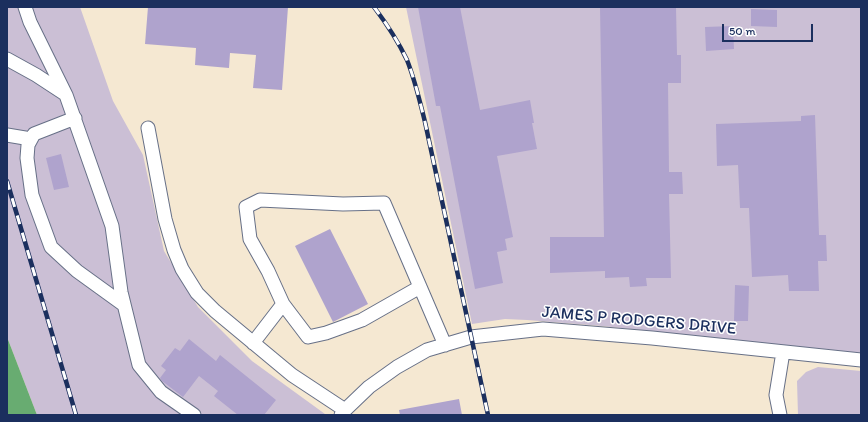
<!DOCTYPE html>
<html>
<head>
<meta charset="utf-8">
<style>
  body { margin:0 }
  #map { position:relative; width:868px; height:422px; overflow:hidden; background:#f5e8d2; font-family:Itim,sans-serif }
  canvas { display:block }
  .frame { position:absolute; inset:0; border:8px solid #1b2f5e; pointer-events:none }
  .scale { position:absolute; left:722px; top:24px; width:91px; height:18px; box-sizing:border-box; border:2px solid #1b2f5e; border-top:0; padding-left:5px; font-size:12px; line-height:14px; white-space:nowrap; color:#1b2f5e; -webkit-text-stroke:3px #fff; paint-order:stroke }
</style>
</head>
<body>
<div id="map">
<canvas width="868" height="422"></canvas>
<div class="frame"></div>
<div class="scale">50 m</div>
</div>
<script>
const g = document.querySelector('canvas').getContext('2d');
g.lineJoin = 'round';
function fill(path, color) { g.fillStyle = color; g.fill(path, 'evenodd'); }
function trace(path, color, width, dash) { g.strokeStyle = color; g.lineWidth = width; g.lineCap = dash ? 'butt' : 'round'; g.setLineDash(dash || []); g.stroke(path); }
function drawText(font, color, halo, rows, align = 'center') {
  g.font = font + ' Itim,sans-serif'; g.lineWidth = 3; g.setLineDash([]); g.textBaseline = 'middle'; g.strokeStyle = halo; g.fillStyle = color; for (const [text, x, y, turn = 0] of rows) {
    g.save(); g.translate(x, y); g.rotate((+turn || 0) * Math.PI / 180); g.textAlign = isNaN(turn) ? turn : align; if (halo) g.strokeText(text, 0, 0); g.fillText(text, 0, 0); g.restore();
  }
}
const industrial = new Path2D(`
  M 7,7 L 80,7 L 113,101 L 143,155 L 164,251 L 198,307 L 252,361 L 325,414 L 324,415 L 37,415 L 7,337 Z
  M 406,7 L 853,7 L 861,8 L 861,353 L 602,326 L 527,320 L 505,319 L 472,324 Z
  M 818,367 L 861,371 L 861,415 L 798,415 L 797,381 L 806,372 Z`);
const forest = new Path2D(`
  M 7,337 L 37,415 L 7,415 Z`);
const building = new Path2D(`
  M 148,7 L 288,7 L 282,90 L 253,88 L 256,55 L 230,53 L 229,68 L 195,65 L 196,48 L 145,44 Z
  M 418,7 L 460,7 L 480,110 L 530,100 L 534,123 L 532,123 L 537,149 L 497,156 L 513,237 L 505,239 L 507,250 L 497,252 L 503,283 L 475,289 L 440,106 L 436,106 Z
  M 600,7 L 676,7 L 677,55 L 681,55 L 681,83 L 668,83 L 669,172 L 682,172 L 683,194 L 669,194 L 671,278 L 646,278 L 647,286 L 630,287 L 629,277 L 605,278 L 605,271 L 550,273 L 550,237 L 604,237 Z
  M 751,9 L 777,10 L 777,27 L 751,26 Z
  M 733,26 L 734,49 L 706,51 L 705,27 Z
  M 815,115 L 819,235 L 826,235 L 827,261 L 818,261 L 819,291 L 789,291 L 788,275 L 752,277 L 749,208 L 740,208 L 738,165 L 717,166 L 716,124 L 801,121 L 801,116 Z
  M 61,154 L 69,187 L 54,190 L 46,158 Z
  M 330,229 L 368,304 L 333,322 L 295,246 Z
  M 735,285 L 749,286 L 748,321 L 734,321 Z
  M 189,339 L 216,361 L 220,355 L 276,400 L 264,415 L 238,415 L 214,396 L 218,391 L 199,376 L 183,397 L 162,381 L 160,378 L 166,370 L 161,366 L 175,348 L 180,351 Z
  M 459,399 L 462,415 L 400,415 L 399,410 Z`);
const minor = new Path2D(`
  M 25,7 L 30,22 L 66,95 L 112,226 L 121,292 L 139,365 L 161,392 L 194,415
  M 7,59 L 36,75 L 65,94
  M 75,118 L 34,134 L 28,145 L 27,158 L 32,195 L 51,247 L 77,271 L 124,305
  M 148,128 L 165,219 L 174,250 L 182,269 L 197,293 L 215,311 L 292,375 L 345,410
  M 7,135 L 31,139
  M 283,304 L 308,337 L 326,333 L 362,320 L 420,287
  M 253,343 L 283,304 L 268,271 L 250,239 L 246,207 L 260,200 L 343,204 L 384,203 L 445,345
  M 341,415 L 345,410 L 369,387 L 397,367 L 427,350 L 471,337 L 543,329 L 652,338 L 861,360
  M 780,415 L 776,395 L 783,352`);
const rail = new Path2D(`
  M 374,7 C 386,23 398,41 407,60 C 415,80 420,102 425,122 L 488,415
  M 7,181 L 76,415`);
const streetNames = [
  ["JAMES P RODGERS DRIVE",639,321,5]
];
fill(industrial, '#cbbfd5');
fill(forest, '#68ac71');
fill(building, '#afa3cd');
trace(minor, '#677087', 15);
trace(minor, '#fff', 13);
trace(rail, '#1b2f5e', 4.5);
trace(rail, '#fff', 3, [9]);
drawText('17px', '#1b2f5e', '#fff', streetNames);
</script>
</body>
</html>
